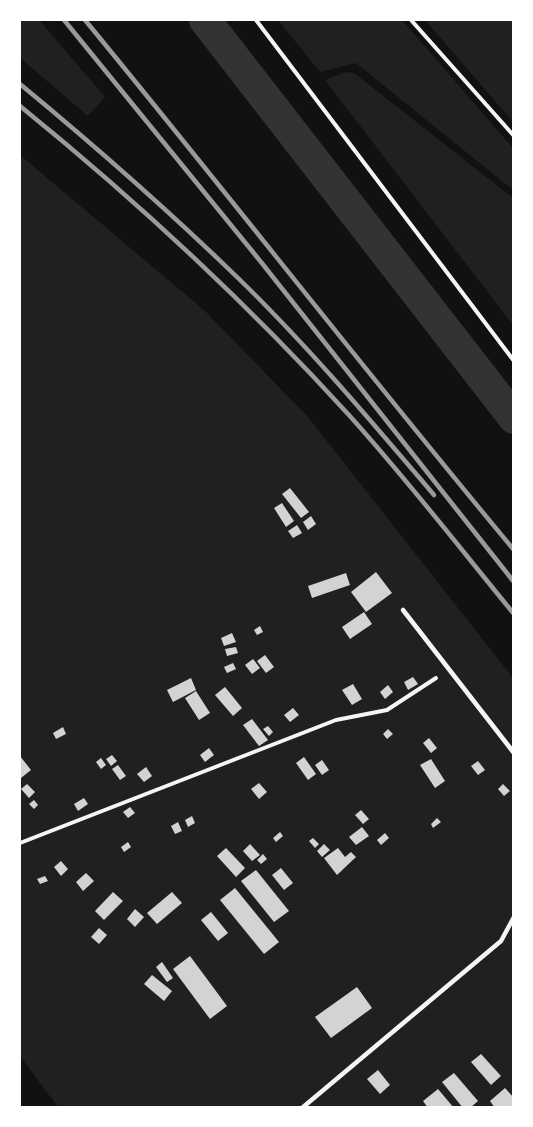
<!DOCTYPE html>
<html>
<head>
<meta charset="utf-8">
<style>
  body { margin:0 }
  #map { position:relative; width:533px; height:1127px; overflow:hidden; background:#111; font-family:"Nunito Sans",sans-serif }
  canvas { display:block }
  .frame { position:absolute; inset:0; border:21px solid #fff; pointer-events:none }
</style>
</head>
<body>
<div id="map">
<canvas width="533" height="1127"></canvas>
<div class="frame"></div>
</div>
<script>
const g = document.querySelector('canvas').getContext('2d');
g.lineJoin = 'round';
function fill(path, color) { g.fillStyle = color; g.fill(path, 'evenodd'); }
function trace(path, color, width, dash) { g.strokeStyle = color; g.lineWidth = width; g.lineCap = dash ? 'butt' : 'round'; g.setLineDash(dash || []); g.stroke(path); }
const green = new Path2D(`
  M 20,20 L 39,20 L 105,97 L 88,116 L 20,58 Z
  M 278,20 L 402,20 L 513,148 L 513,190 L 356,63 L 320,72 Z
  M 425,20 L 513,20 L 513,122 Z
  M 346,72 L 354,73 L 513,198 L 513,325 L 325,80 Z
  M 20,155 L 205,311 L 308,417 L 513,678 L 513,1107 L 58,1107 L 20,1056 Z`);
const canal = new Path2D(`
  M 205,20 L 514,418`);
const building = new Path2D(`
  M 290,488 L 309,512 L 301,518 L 282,494 Z
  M 282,503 L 294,521 L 286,527 L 274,508 Z
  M 311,516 L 316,524 L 308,530 L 303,522 Z
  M 297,525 L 302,533 L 293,538 L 288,531 Z
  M 376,572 L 392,593 L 366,612 L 351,592 Z
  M 346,573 L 350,585 L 312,598 L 308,586 Z
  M 364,612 L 372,624 L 350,639 L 342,627 Z
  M 260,626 L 263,632 L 257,635 L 254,630 Z
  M 232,633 L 236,642 L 224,646 L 221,638 Z
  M 236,647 L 238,653 L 227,656 L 225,649 Z
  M 265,655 L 274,667 L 266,673 L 257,661 Z
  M 253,659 L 260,668 L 252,674 L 245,665 Z
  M 233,663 L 236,669 L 227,673 L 224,667 Z
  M 413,677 L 418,684 L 408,690 L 404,682 Z
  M 191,678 L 196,690 L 173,702 L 167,690 Z
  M 353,684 L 362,699 L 352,705 L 342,690 Z
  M 388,685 L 393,692 L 385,699 L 380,692 Z
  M 225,687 L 242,708 L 233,716 L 215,695 Z
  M 196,691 L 210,713 L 199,720 L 185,698 Z
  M 293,708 L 299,715 L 290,722 L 284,715 Z
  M 252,719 L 268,740 L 259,746 L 243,725 Z
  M 268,726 L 273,732 L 269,736 L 263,729 Z
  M 63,727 L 66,734 L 56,739 L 53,733 Z
  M 388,729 L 393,734 L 387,739 L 383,734 Z
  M 429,738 L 437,748 L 431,753 L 423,743 Z
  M 209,748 L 214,755 L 205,762 L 200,755 Z
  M 112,755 L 117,761 L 111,766 L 106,759 Z
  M 20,756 L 31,770 L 21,778 L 20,776 Z
  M 304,757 L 316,774 L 308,780 L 296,763 Z
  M 101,758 L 106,765 L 101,769 L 96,762 Z
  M 431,759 L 445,781 L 435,788 L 420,765 Z
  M 322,760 L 329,770 L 322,775 L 315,765 Z
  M 478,761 L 485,770 L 478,775 L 471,766 Z
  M 118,765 L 126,776 L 120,780 L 112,769 Z
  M 146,767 L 152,776 L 144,782 L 137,774 Z
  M 259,783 L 267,792 L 259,799 L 251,789 Z
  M 27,784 L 35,792 L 29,798 L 21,789 Z
  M 503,784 L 510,791 L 504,796 L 498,789 Z
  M 84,798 L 88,804 L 78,811 L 74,804 Z
  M 34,800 L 38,805 L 34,809 L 29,804 Z
  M 130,807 L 135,813 L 128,818 L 123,812 Z
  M 361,810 L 369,819 L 363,824 L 355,815 Z
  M 192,816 L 195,823 L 188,827 L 185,820 Z
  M 437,818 L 441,822 L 433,828 L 431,824 Z
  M 178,822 L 182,831 L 175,834 L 171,826 Z
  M 362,827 L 369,836 L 356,845 L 349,837 Z
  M 280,832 L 283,836 L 276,842 L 273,838 Z
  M 385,833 L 389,838 L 381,845 L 377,840 Z
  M 313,838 L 319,844 L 315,848 L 309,841 Z
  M 128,842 L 131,847 L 124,852 L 121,847 Z
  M 250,844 L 260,855 L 252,861 L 243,851 Z
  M 324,844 L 330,850 L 322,857 L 317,851 Z
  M 226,848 L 245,868 L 236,877 L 217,856 Z
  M 338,848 L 345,857 L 351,852 L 356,857 L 337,875 L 324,858 Z
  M 263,854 L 267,859 L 261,864 L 257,860 Z
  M 61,861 L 68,869 L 61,876 L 54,867 Z
  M 281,868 L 293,883 L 284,890 L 272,875 Z
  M 256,870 L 289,911 L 274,922 L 241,881 Z
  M 86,873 L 94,881 L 83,891 L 76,882 Z
  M 45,876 L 48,881 L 40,884 L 37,879 Z
  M 235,888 L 279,942 L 264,954 L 220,900 Z
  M 113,892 L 123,901 L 104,920 L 95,911 Z
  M 172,892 L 182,903 L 157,924 L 147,913 Z
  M 135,909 L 144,917 L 135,927 L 127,919 Z
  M 211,912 L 228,933 L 218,941 L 201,920 Z
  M 99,928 L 107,935 L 99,944 L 91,937 Z
  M 190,956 L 227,1006 L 210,1019 L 173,969 Z
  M 162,962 L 173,978 L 167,982 L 156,967 Z
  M 152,975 L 172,991 L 164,1001 L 144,984 Z
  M 357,987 L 372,1008 L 331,1038 L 315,1017 Z
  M 481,1054 L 501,1076 L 491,1085 L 471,1062 Z
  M 378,1070 L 390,1085 L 380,1094 L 367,1079 Z
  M 454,1073 L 478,1101 L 470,1108 L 463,1108 L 442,1082 Z
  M 505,1088 L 514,1098 L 514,1108 L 495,1108 L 490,1101 Z
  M 438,1089 L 454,1108 L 428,1108 L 423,1101 Z`);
const path = new Path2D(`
  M 256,20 L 514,361
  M 411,20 L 514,136
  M 20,843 L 336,720 L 387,710 L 436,678`);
const service = new Path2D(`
  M 403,610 L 514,753
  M 302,1108 L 501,941 L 514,917`);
const rail = new Path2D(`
  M 64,20 L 261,262 L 514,582
  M 85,20 C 229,195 368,375 514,550
  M 20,84 C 95,146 168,210 238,278 C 308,346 371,421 434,495
  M 20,106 C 137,201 247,303 348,414 C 406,478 459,547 514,614`);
fill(green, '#202020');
trace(canal, '#333', 32);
fill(building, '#d3d3d3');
trace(path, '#f5f5f5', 4);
trace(service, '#f5f5f5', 4.5);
trace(rail, '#9a9a9a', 4.5);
</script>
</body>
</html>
